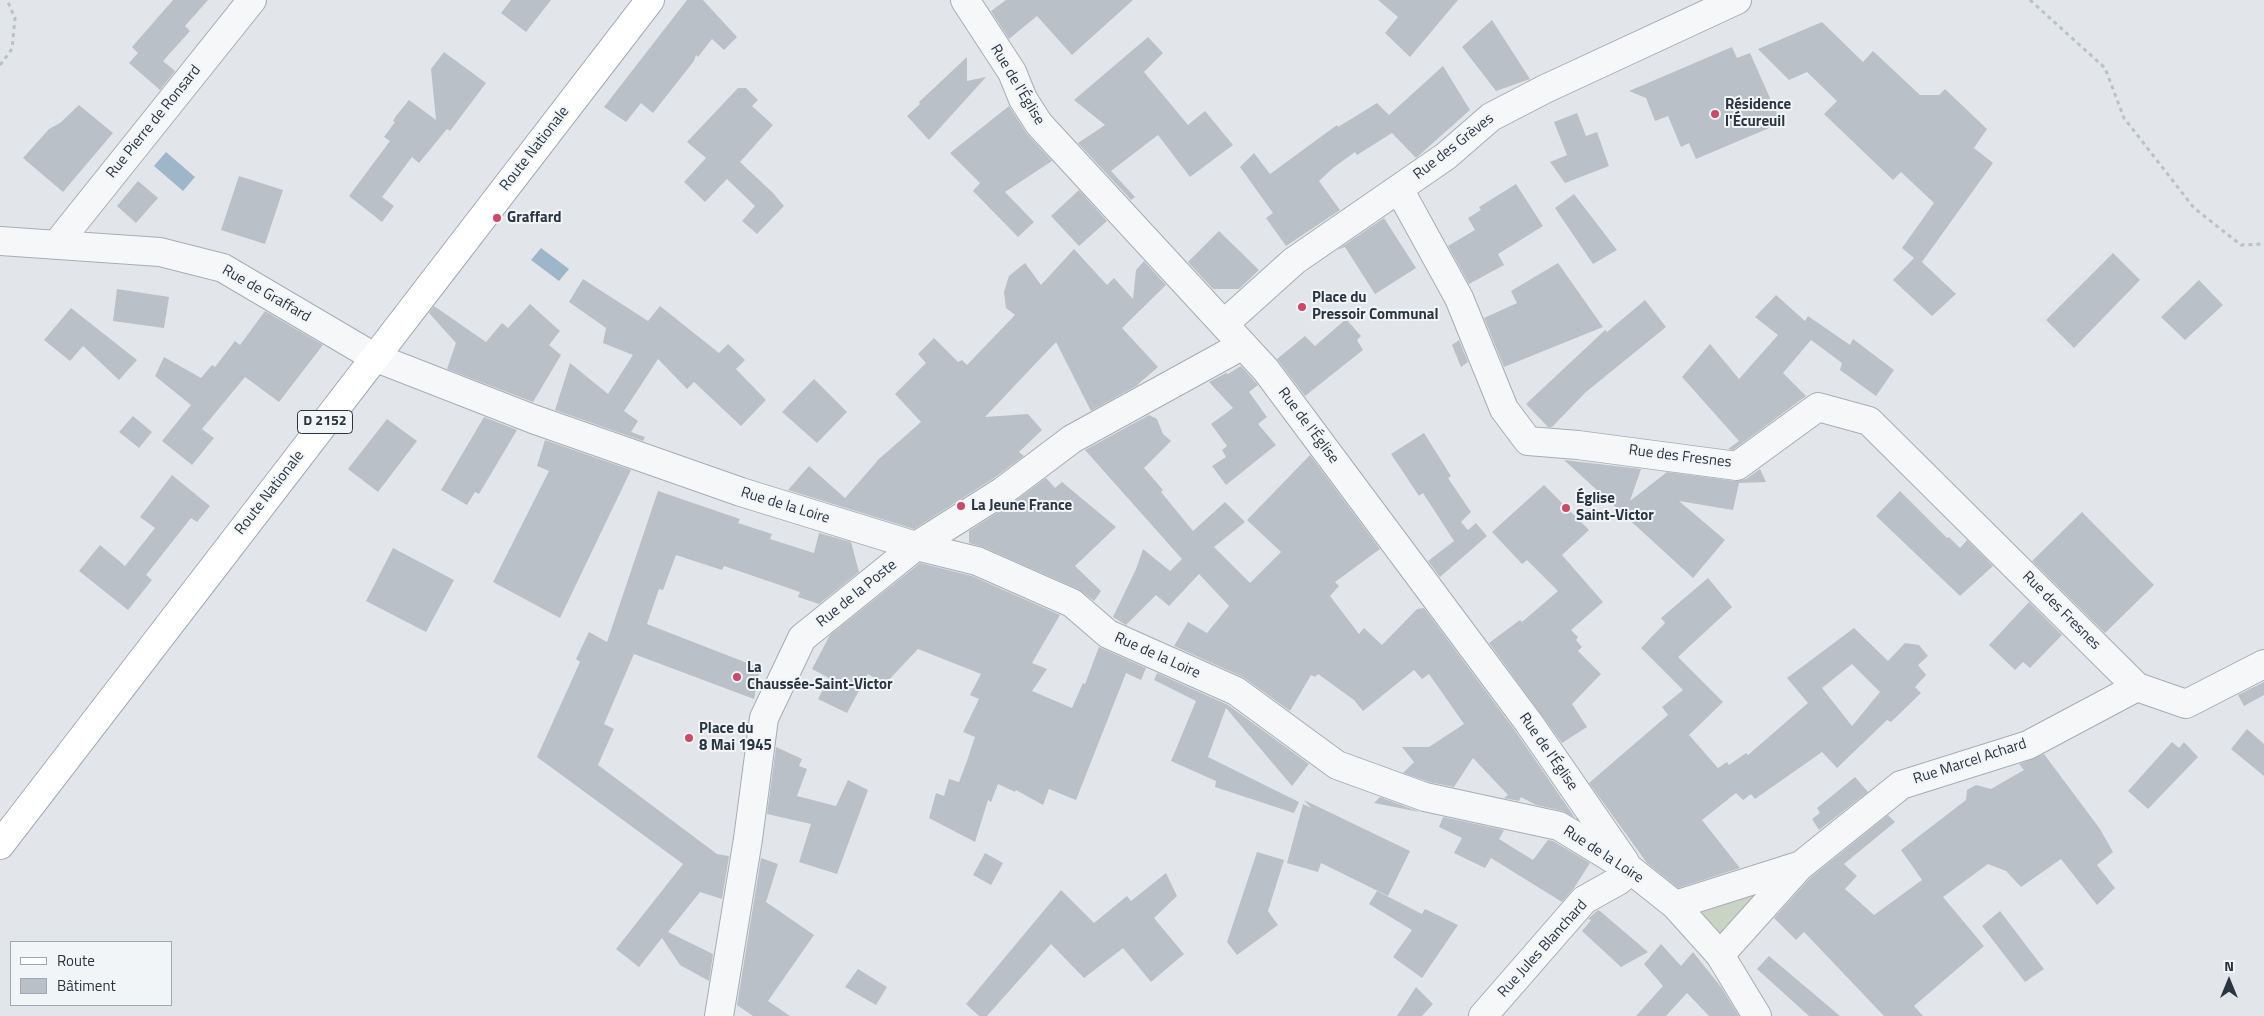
<!DOCTYPE html>
<html>
<head>
<meta charset="utf-8">
<style>
  body { margin:0 }
  #map { position:relative; width:2264px; height:1016px; overflow:hidden; background:#e2e6ea; font-family:"Titillium Web",sans-serif }
  canvas { display:block }
  .legend { position:absolute; left:10px; top:941px; width:162px; height:65px; box-sizing:border-box; background:#f2f5f8; border:1px solid #a2a8af; margin:0; padding:6px 9px; list-style:none; font-size:15px; color:#2b3542 }
  .legend li { display:flex; align-items:center; gap:10px; height:25px }
  .legend b { width:25px; border:1px solid #a2a8af }
  .north { position:absolute; left:2204px; top:956px; width:50px; height:50px; -webkit-text-stroke:4px #f2f5f8; paint-order:stroke; rotate:0deg; font-size:14px; font-weight:700; line-height:20px; text-align:center; color:#2b3542 }
  .north::after { content:''; display:block; margin:auto; width:18px; height:22px; background:#2b3542; clip-path:polygon(50% 0,100% 100%,50% 72%,0 100%) }
</style>
</head>
<body>
<div id="map">
<canvas width="2264" height="1016"></canvas>
<ul class="legend">
<li><b style="height:6px;background:#fff"></b>Route</li>
<li><b style="height:14px;background:#bac0c7"></b>Bâtiment</li>
</ul>
<div class="north">N</div>
</div>
<script>
const g = document.querySelector('canvas').getContext('2d');
g.lineJoin = 'round';
function fill(path, color) { g.fillStyle = color; g.fill(path, 'evenodd'); }
function trace(path, color, width, dash) { g.strokeStyle = color; g.lineWidth = width; g.lineCap = dash ? 'butt' : 'round'; g.setLineDash(dash || []); g.stroke(path); }
function drawText(font, color, halo, rows, align = 'center') {
  g.font = font + ' "Titillium Web",sans-serif'; g.lineWidth = 4; g.setLineDash([]); g.textBaseline = 'middle'; g.strokeStyle = halo; g.fillStyle = color; for (const [text, x, y, turn = 0] of rows) {
    g.save(); g.translate(x, y); g.rotate((+turn || 0) * Math.PI / 180); g.textAlign = isNaN(turn) ? turn : align; if (halo) g.strokeText(text, 0, 0); g.fillText(text, 0, 0); g.restore();
  }
}
const green = new Path2D(`
  M 1776,884 L 1729,936 L 1718,936 L 1699,908 Z`);
const water = new Path2D(`
  M 166,152 L 195,177 L 183,191 L 154,166 Z
  M 541,248 L 569,269 L 559,281 L 531,260 Z`);
const building = new Path2D(`
  M 173,0 L 208,0 L 185,26 L 190,31 L 163,61 L 175,71 L 160,90 L 129,63 L 138,53 L 132,47 Z
  M 511,0 L 551,0 L 526,32 L 501,13 Z
  M 687,0 L 703,0 L 737,37 L 724,50 L 712,39 L 698,57 L 696,55 L 694,61 L 653,113 L 641,103 L 626,122 L 604,107 Z
  M 1006,0 L 1133,0 L 1072,55 L 1037,16 L 1009,39 L 991,11 Z
  M 1378,0 L 1458,0 L 1410,57 L 1385,33 L 1398,17 Z
  M 1492,20 L 1530,79 L 1496,91 L 1462,47 Z
  M 1822,22 L 1863,62 L 1873,51 L 1920,95 L 1939,95 L 1945,89 L 1987,129 L 1974,148 L 1993,163 L 1922,262 L 1956,294 L 1932,316 L 1893,280 L 1914,258 L 1902,248 L 1934,203 L 1901,172 L 1893,180 L 1824,114 L 1837,101 L 1807,72 L 1789,80 L 1758,49 Z
  M 1148,37 L 1163,53 L 1144,72 L 1188,125 L 1205,111 L 1233,145 L 1190,177 L 1158,135 L 1111,171 L 1135,197 L 1131,200 L 1078,143 L 1105,125 L 1074,100 Z
  M 1732,47 L 1737,58 L 1750,53 L 1781,123 L 1696,159 L 1689,143 L 1681,147 L 1668,116 L 1655,121 L 1646,98 L 1629,91 Z
  M 444,52 L 486,83 L 450,131 L 447,129 L 419,163 L 412,157 L 382,197 L 394,206 L 382,222 L 349,196 L 390,141 L 384,137 L 395,122 L 393,121 L 396,116 L 409,100 L 436,120 L 431,69 Z
  M 967,57 L 967,81 L 986,77 L 929,140 L 907,116 L 920,104 L 919,102 Z
  M 1443,66 L 1470,110 L 1416,158 L 1392,133 L 1357,155 L 1355,152 L 1333,168 L 1319,181 L 1340,210 L 1286,246 L 1266,218 L 1273,213 L 1240,167 L 1254,153 L 1270,174 L 1337,125 L 1338,127 L 1377,103 L 1389,115 Z
  M 738,88 L 746,88 L 758,100 L 752,106 L 773,125 L 740,162 L 773,193 L 784,206 L 757,234 L 742,221 L 755,206 L 727,179 L 705,202 L 684,182 L 706,158 L 687,142 Z
  M 79,105 L 113,133 L 63,192 L 23,158 L 49,129 L 60,123 Z
  M 1009,106 L 1027,134 L 1052,161 L 1005,192 L 1034,222 L 1018,237 L 973,191 L 980,183 L 950,153 Z
  M 1577,113 L 1586,136 L 1597,132 L 1609,166 L 1565,183 L 1550,162 L 1567,155 L 1554,122 Z
  M 239,176 L 283,190 L 265,244 L 221,230 Z
  M 138,181 L 158,198 L 136,223 L 117,206 Z
  M 1516,184 L 1543,226 L 1498,254 L 1504,265 L 1469,284 L 1448,246 L 1475,230 L 1468,218 L 1481,210 L 1479,207 Z
  M 1079,190 L 1107,221 L 1079,246 L 1051,216 Z
  M 1574,194 L 1617,250 L 1593,264 L 1555,208 Z
  M 1384,218 L 1416,268 L 1375,294 L 1345,247 L 1337,250 Z
  M 1219,231 L 1259,270 L 1239,289 L 1213,289 L 1188,262 Z
  M 1074,249 L 1107,285 L 1114,278 L 1133,299 L 1136,270 L 1144,261 L 1166,285 L 1122,328 L 1158,367 L 1136,386 L 1091,411 L 1056,342 L 985,417 L 1028,414 L 1042,430 L 1019,452 L 1024,456 L 994,478 L 914,529 L 788,490 L 809,466 L 845,498 L 879,459 L 921,422 L 895,394 L 926,363 L 918,354 L 934,338 L 958,362 L 962,360 L 967,365 L 1015,315 L 1006,308 L 1004,292 L 1009,276 L 1025,263 L 1041,285 Z
  M 2113,253 L 2140,280 L 2074,348 L 2046,320 Z
  M 1558,263 L 1603,327 L 1504,367 L 1484,318 L 1517,303 L 1511,291 Z
  M 583,279 L 648,321 L 660,306 L 719,353 L 728,344 L 745,360 L 736,369 L 766,400 L 741,426 L 694,382 L 687,389 L 658,359 L 624,411 L 638,421 L 631,432 L 645,437 L 643,441 L 555,410 L 570,363 L 608,394 L 633,355 L 603,343 L 606,328 L 569,302 Z
  M 2199,280 L 2223,305 L 2185,340 L 2161,317 Z
  M 117,289 L 169,297 L 164,328 L 113,321 Z
  M 1776,295 L 1805,321 L 1808,316 L 1850,345 L 1853,339 L 1894,370 L 1876,396 L 1840,370 L 1842,363 L 1811,340 L 1783,373 L 1806,396 L 1733,450 L 1728,449 L 1739,441 L 1682,377 L 1710,344 L 1739,379 L 1778,335 L 1755,317 Z
  M 1645,300 L 1666,327 L 1586,392 L 1552,427 L 1548,427 L 1526,404 L 1605,330 L 1607,332 Z
  M 530,304 L 560,331 L 549,345 L 561,355 L 533,402 L 447,369 L 456,343 L 429,313 L 434,306 L 486,342 L 502,323 L 508,328 Z
  M 71,308 L 137,360 L 119,380 L 83,346 L 70,361 L 44,340 Z
  M 265,311 L 323,345 L 279,402 L 245,377 L 202,429 L 214,438 L 192,465 L 162,441 L 191,405 L 155,376 L 164,357 L 201,378 L 212,365 L 215,367 L 235,341 L 240,345 Z
  M 1346,319 L 1361,336 L 1357,340 L 1363,350 L 1305,396 L 1277,359 L 1305,336 L 1315,346 Z
  M 1459,340 L 1468,362 L 1461,367 L 1452,345 Z
  M 1241,366 L 1258,385 L 1249,392 L 1267,417 L 1258,424 L 1276,445 L 1226,485 L 1212,466 L 1226,457 L 1222,450 L 1227,446 L 1211,424 L 1233,408 L 1209,382 L 1226,373 L 1228,374 Z
  M 814,379 L 847,412 L 817,443 L 782,412 Z
  M 1149,415 L 1157,419 L 1163,434 L 1171,441 L 1144,468 L 1163,490 L 1161,492 L 1193,531 L 1225,502 L 1245,522 L 1214,547 L 1250,583 L 1281,552 L 1247,520 L 1310,455 L 1380,549 L 1335,582 L 1339,586 L 1330,596 L 1359,634 L 1364,628 L 1382,645 L 1417,609 L 1424,608 L 1516,732 L 1575,818 L 1563,811 L 1536,805 L 1521,797 L 1519,801 L 1504,798 L 1508,795 L 1473,758 L 1454,787 L 1429,782 L 1403,773 L 1414,762 L 1402,747 L 1429,747 L 1464,724 L 1429,674 L 1422,679 L 1414,670 L 1363,711 L 1354,700 L 1318,674 L 1315,677 L 1311,675 L 1290,711 L 1243,677 L 1174,646 L 1188,622 L 1207,633 L 1229,606 L 1199,574 L 1169,606 L 1156,595 L 1126,625 L 1113,617 L 1136,569 L 1143,549 L 1170,571 L 1182,559 L 1085,450 Z
  M 133,416 L 152,432 L 139,448 L 119,432 Z
  M 484,417 L 517,430 L 479,494 L 475,492 L 467,505 L 441,490 Z
  M 387,419 L 417,441 L 378,492 L 348,469 Z
  M 1424,433 L 1451,476 L 1448,478 L 1471,512 L 1461,522 L 1468,530 L 1476,523 L 1487,536 L 1440,577 L 1428,561 L 1454,541 L 1423,493 L 1419,496 L 1391,454 Z
  M 545,440 L 631,470 L 560,618 L 493,582 L 549,471 L 537,466 Z
  M 1564,460 L 1641,469 L 1630,501 L 1667,472 L 1735,481 L 1746,479 L 1760,469 L 1766,482 L 1739,483 L 1733,510 L 1679,501 L 1725,540 L 1693,578 Z
  M 172,475 L 210,506 L 197,522 L 191,518 L 146,575 L 152,580 L 128,610 L 79,571 L 100,545 L 125,566 L 155,528 L 140,517 Z
  M 1046,478 L 1055,488 L 1062,482 L 1116,527 L 1075,566 L 1101,591 L 1094,601 L 1078,589 L 983,547 L 969,543 L 969,531 L 1011,504 Z
  M 1544,485 L 1589,530 L 1562,555 L 1603,602 L 1571,630 L 1578,637 L 1576,640 L 1582,647 L 1578,651 L 1601,674 L 1572,704 L 1587,727 L 1562,743 L 1489,643 L 1520,620 L 1522,622 L 1558,591 L 1527,560 L 1522,564 L 1492,532 Z
  M 658,491 L 740,519 L 738,523 L 772,534 L 770,539 L 814,553 L 819,533 L 851,542 L 859,572 L 819,604 L 798,597 L 800,592 L 724,566 L 722,570 L 676,555 L 663,590 L 659,589 L 647,624 L 760,668 L 754,699 L 634,654 L 604,724 L 614,729 L 598,765 L 717,854 L 729,856 L 722,899 L 700,892 L 668,932 L 713,954 L 709,981 L 680,965 L 662,938 L 639,967 L 616,949 L 683,864 L 537,757 L 580,662 L 576,659 L 589,632 L 607,642 Z
  M 1900,491 L 1947,538 L 1949,537 L 1960,548 L 1967,540 L 1993,566 L 1960,596 L 1876,516 Z
  M 2082,512 L 2154,585 L 2105,633 L 2032,561 Z
  M 393,548 L 454,580 L 426,632 L 366,601 Z
  M 920,563 L 972,576 L 1060,615 L 1032,663 L 1047,669 L 1032,691 L 1072,708 L 1083,683 L 1085,684 L 1099,647 L 1146,668 L 1141,680 L 1126,673 L 1076,800 L 1049,789 L 1043,805 L 1016,790 L 1015,792 L 998,784 L 991,802 L 988,800 L 975,842 L 929,818 L 936,793 L 944,796 L 949,779 L 959,782 L 967,761 L 975,737 L 963,732 L 979,699 L 970,695 L 981,674 L 918,649 L 885,684 L 868,674 L 847,713 L 818,699 L 829,678 L 812,669 L 830,635 Z
  M 1708,578 L 1732,607 L 1678,657 L 1723,702 L 1689,735 L 1718,768 L 1727,762 L 1729,765 L 1746,753 L 1748,755 L 1808,703 L 1787,678 L 1854,628 L 1888,661 L 1905,643 L 1919,645 L 1928,656 L 1918,665 L 1926,675 L 1915,687 L 1921,693 L 1891,722 L 1887,720 L 1837,768 L 1822,752 L 1755,799 L 1751,794 L 1743,800 L 1736,793 L 1702,820 L 1740,868 L 1678,888 L 1647,863 L 1589,783 L 1668,715 L 1662,707 L 1683,690 L 1641,648 L 1665,623 L 1661,618 ZM 1852,664 L 1880,692 L 1852,726 L 1822,688 Z
  M 2029,602 L 2062,635 L 2030,668 L 2023,662 L 2015,670 L 1989,645 Z
  M 1157,673 L 1228,705 L 1309,764 L 1292,786 L 1226,708 L 1208,757 L 1299,802 L 1294,813 L 1215,787 L 1216,781 L 1171,761 L 1196,701 L 1154,680 Z
  M 2264,682 L 2264,695 L 2244,706 L 2238,695 Z
  M 2247,729 L 2264,744 L 2264,776 L 2231,749 Z
  M 2172,742 L 2179,748 L 2184,742 L 2198,757 L 2148,809 L 2128,791 Z
  M 776,747 L 802,759 L 799,766 L 807,769 L 797,796 L 836,806 L 848,780 L 868,790 L 837,874 L 799,862 L 811,824 L 767,814 Z
  M 2044,754 L 2100,829 L 2113,852 L 2097,865 L 2115,888 L 2097,905 L 2061,859 L 2021,887 L 2006,871 L 1988,864 L 1943,897 L 1984,946 L 1914,1006 L 1923,1016 L 1884,1016 L 1804,932 L 1796,940 L 1774,918 L 1811,877 L 1888,815 L 1895,822 L 1844,864 L 1857,876 L 1845,889 L 1874,915 L 1922,880 L 1901,850 L 1966,800 L 1967,790 L 1976,785 L 1991,789 L 2024,770 L 2019,764 Z
  M 1855,777 L 1868,792 L 1819,830 L 1812,819 L 1820,813 L 1817,808 Z
  M 1380,797 L 1420,812 L 1435,815 L 1374,803 Z
  M 1304,800 L 1410,851 L 1388,896 L 1321,863 L 1318,872 L 1287,863 L 1303,804 L 1311,808 Z
  M 1443,817 L 1504,830 L 1499,839 L 1533,860 L 1548,840 L 1553,841 L 1590,863 L 1574,888 L 1562,902 L 1491,858 L 1485,868 L 1454,853 L 1462,838 L 1439,827 Z
  M 1257,852 L 1284,860 L 1268,911 L 1278,925 L 1237,955 L 1227,942 Z
  M 985,853 L 1003,863 L 991,885 L 973,875 Z
  M 761,858 L 778,864 L 766,902 L 814,935 L 768,1001 L 790,1016 L 753,1016 L 737,1005 Z
  M 1166,873 L 1177,896 L 1154,918 L 1184,954 L 1151,982 L 1123,948 L 1084,978 L 1051,944 L 987,1016 L 979,1016 L 966,1004 L 1061,890 L 1094,923 L 1127,896 L 1131,901 Z
  M 1377,891 L 1422,914 L 1425,909 L 1458,925 L 1422,978 L 1393,957 L 1412,930 L 1369,904 Z
  M 1598,910 L 1600,911 L 1648,952 L 1621,967 L 1582,931 L 1591,920 L 1588,919 Z
  M 2000,911 L 2044,969 L 2025,982 L 1982,926 Z
  M 1661,944 L 1681,966 L 1693,952 L 1721,987 L 1739,1016 L 1709,1016 L 1687,993 L 1666,1016 L 1636,1016 L 1663,986 L 1644,964 Z
  M 1769,956 L 1840,1016 L 1809,1016 L 1757,969 Z
  M 858,969 L 887,987 L 876,1005 L 845,987 Z
  M 1416,987 L 1433,1004 L 1422,1016 L 1397,1016 Z`);
const path = new Path2D(`
  M 2030,0 L 2105,68 L 2124,118 L 2194,208 L 2241,245 L 2264,244
  M 0,65 L 12,49 L 15,18 L 7,0`);
const street = new Path2D(`
  M 965,0 L 1012,72 L 1023,99 L 1039,124 L 1266,370 L 1529,723 L 1625,862
  M 1399,189 L 1459,298 L 1504,409 L 1528,441 L 1578,445 L 1737,466 L 1818,407 L 1869,421 L 2137,687 L 2186,704 L 2264,664
  M 0,241 L 160,252 L 223,268 L 374,357 L 533,419 L 741,492 L 916,546 L 977,561 L 1072,603 L 1108,634 L 1236,691 L 1337,765 L 1425,797 L 1559,826 L 1631,870 L 1675,905 L 1720,955 L 1757,1016
  M 56,245 L 252,0
  M 1224,324 L 1294,261 L 1446,156 L 1491,117 L 1545,89 L 1737,0
  M 1675,905 L 1798,866
  M 1720,955 L 1800,866 L 1901,785 L 2028,745 L 2137,687
  M 719,1016 L 748,839 L 764,718 L 802,638 L 916,546 L 1003,491 L 1072,439 L 1243,345
  M 1483,1016 L 1584,900 L 1618,881 L 1631,870`);
const primary = new Path2D(`
  M 0,845 L 650,0`);
const markers = [
  [1715,114,5,"#cc4a67"],
  [497,218,5,"#cc4a67"],
  [1302,307,5,"#cc4a67"],
  [961,506,5,"#cc4a67"],
  [1566,508,5,"#cc4a67"],
  [737,677,5,"#cc4a67"],
  [689,738,5,"#cc4a67"]
];
const shields = [
  [325,422,55]
];
const shieldNames = [
  ["D 2152",325,422]
];
const streetNames = [
  ["Rue de l'Église",1017,85,59],
  ["Rue Pierre de Ronsard",154,122,-51],
  ["Rue des Grèves",1454,147,-38],
  ["Route Nationale",535,149,-52],
  ["Rue de Graffard",266,294,30],
  ["Rue de l'Église",1308,426,53],
  ["Rue des Fresnes",1680,457,7],
  ["Route Nationale",270,493,-52],
  ["Rue de la Loire",785,506,17],
  ["Rue de la Poste",857,594,-39],
  ["Rue des Fresnes",2061,611,45],
  ["Rue de la Loire",1157,656,24],
  ["Rue de l'Église",1548,752,55],
  ["Rue Marcel Achard",1970,762,-18],
  ["Rue de la Loire",1603,855,33],
  ["Rue Jules Blanchard",1543,949,-48]
];
const poiNames = [
  ["Résidence",1725,105],
  ["l'Écureuil",1725,122],
  ["Graffard",507,218],
  ["Place du",1312,298],
  ["Pressoir Communal",1312,315],
  ["Église",1576,499],
  ["Saint-Victor",1576,516],
  ["La Jeune France",971,506],
  ["La",747,668],
  ["Chaussée-Saint-Victor",747,685],
  ["Place du",699,729],
  ["8 Mai 1945",699,746]
];
fill(green, '#c9d4c4');
fill(water, '#9eb6ca');
fill(building, '#bac0c7');
trace(street, '#a7adb4', 30);
trace(primary, '#a2abb6', 30);
trace(path, '#bcc1c6', 3, [4, 4]);
trace(street, '#f5f7f9', 28);
trace(primary, '#fff', 28);
for (const [x, y, r, color] of markers) { const dot = new Path2D(); dot.arc(x, y, r, 0, 2 * Math.PI); g.fillStyle = color; g.fill(dot); trace(dot, '#f2f5f8', 2); }
for (const [x, y, w] of shields) { const box = new Path2D(); box.roundRect(x - w / 2, y - 11.5, w, 23, 4); g.fillStyle = '#f2f5f8'; g.fill(box); trace(box, '#2b3542', 1); }
drawText('bold 14px', '#2b3542', null, shieldNames);
drawText('15px', '#2b3542', '#f2f5f8', streetNames);
drawText('bold 15px', '#2b3542', '#f2f5f8', poiNames, 'left');
</script>
</body>
</html>
